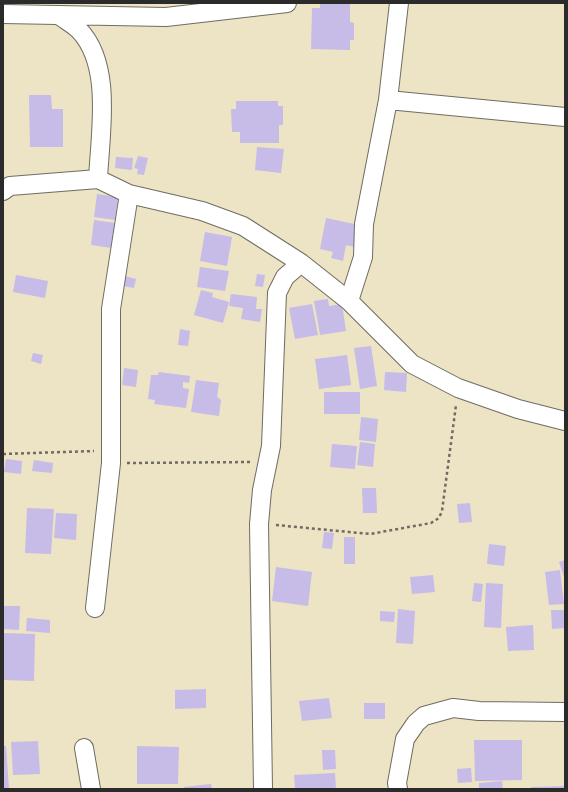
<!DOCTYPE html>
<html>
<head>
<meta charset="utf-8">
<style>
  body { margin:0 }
  #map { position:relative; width:568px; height:792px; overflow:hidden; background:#ece4c5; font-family:"Indie Flower",sans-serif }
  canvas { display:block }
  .frame { position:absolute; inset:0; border:4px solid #2b2b2b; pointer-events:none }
</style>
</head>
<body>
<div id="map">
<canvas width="568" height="792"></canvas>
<div class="frame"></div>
</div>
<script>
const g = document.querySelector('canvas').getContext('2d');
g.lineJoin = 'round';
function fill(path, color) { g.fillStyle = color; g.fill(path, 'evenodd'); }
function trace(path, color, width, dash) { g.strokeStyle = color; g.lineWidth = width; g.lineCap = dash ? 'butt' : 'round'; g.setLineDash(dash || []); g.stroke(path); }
const building = new Path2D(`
  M 320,4 L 350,4 L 350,22 L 354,23 L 354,40 L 350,40 L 350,50 L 311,49 L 312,8 L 320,8 Z
  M 29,95 L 51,95 L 52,109 L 63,109 L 63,147 L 30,147 Z
  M 236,101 L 278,101 L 278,106 L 283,106 L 283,125 L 279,125 L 279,143 L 240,143 L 240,132 L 232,132 L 231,109 L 236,109 Z
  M 257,147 L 284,149 L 281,173 L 255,170 Z
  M 138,156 L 148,158 L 144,175 L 137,174 L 138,169 L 134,168 Z
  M 116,157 L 133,158 L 132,170 L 115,168 Z
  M 97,194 L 118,197 L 115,220 L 94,217 Z
  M 326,218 L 359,225 L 354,247 L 346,245 L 343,261 L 331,258 L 333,252 L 320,249 Z
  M 94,220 L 115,223 L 112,248 L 91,245 Z
  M 205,232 L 232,237 L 227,266 L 200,261 Z
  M 200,267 L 229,271 L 225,291 L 197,287 Z
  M 257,274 L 265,275 L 263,287 L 255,286 Z
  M 16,275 L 48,281 L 45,298 L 13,292 Z
  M 125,276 L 136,279 L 134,288 L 123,286 Z
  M 201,290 L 213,293 L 212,297 L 229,302 L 223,323 L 194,315 Z
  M 231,294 L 257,297 L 256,309 L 262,309 L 260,322 L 241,319 L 243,308 L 229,306 Z
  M 328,299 L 329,306 L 342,304 L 346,331 L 320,335 L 314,301 Z
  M 312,304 L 318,335 L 295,339 L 289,308 Z
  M 180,329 L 190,331 L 188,346 L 178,345 Z
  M 371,346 L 377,386 L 360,389 L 354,348 Z
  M 33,353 L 43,355 L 41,364 L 31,361 Z
  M 347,355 L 351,385 L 319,389 L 315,359 Z
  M 124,368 L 138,370 L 136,387 L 122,385 Z
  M 159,372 L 190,376 L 189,383 L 183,382 L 183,388 L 189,389 L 186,408 L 154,404 L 155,400 L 148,399 L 151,375 L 158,375 Z
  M 385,372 L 407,373 L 406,392 L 384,390 Z
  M 196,380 L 219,383 L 217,397 L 221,400 L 219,416 L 191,412 Z
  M 324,392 L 360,392 L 360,414 L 324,414 Z
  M 361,417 L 378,419 L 376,442 L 359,440 Z
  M 360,442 L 375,444 L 373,467 L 357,465 Z
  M 332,444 L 357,446 L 355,469 L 330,467 Z
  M 6,459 L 22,461 L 21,474 L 4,472 Z
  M 34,460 L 53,463 L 52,473 L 32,471 Z
  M 362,488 L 376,488 L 377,513 L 363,513 Z
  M 470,503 L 472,522 L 459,523 L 457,504 Z
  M 27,508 L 54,509 L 51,554 L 25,553 Z
  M 56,513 L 77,514 L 76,540 L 54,538 Z
  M 324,532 L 334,533 L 332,549 L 322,548 Z
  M 344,537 L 355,537 L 355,564 L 344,564 Z
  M 489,544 L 506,546 L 504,566 L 487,564 Z
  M 565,560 L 565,580 L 559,562 Z
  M 276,567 L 312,572 L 308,606 L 272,601 Z
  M 560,570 L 564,604 L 549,605 L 545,572 Z
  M 433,575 L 435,592 L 412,594 L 410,577 Z
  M 474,583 L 483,584 L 481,602 L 472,601 Z
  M 486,583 L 503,584 L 501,628 L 484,627 Z
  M 3,606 L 20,606 L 19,630 L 3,629 Z
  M 398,609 L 415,611 L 413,644 L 396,643 Z
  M 551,610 L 565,610 L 565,628 L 552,629 Z
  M 380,611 L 395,612 L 394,622 L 380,621 Z
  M 27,618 L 50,620 L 50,633 L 26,631 Z
  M 533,625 L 534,650 L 508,651 L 506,627 Z
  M 3,633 L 35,634 L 34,681 L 3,680 Z
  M 206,689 L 206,708 L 175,709 L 175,690 Z
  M 329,698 L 332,718 L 302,721 L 299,701 Z
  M 364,703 L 385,703 L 385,719 L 364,719 Z
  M 474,740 L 522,740 L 522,780 L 475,781 Z
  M 38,741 L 40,774 L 13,775 L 11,742 Z
  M 3,746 L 6,746 L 9,789 L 3,789 Z
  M 137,746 L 179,747 L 178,784 L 137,784 Z
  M 322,750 L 335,750 L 336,769 L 323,770 Z
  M 471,768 L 472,782 L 458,783 L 457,769 Z
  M 335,773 L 336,789 L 295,789 L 294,775 Z
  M 502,781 L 503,789 L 479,789 L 479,783 Z
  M 211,784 L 212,789 L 184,789 L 184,787 Z
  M 565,786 L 565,789 L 532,789 L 531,787 Z`);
const path = new Path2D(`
  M 3,454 L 94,451
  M 127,463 L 252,462
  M 276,525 L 370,534 L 431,523 L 439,518 L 442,511 L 456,405`);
const street = new Path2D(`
  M 3,14 L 166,17 L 287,3
  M 59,15 C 65,20 73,24 79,30 C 113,65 100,134 98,179
  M 388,100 L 565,117
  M 3,191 L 10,186 L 98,179 L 129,194 L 202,211 L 243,226 L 301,263 L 349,301 L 412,364 L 458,388 L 518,409 L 565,421
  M 349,301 L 363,257 L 364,224 L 388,100 L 399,3
  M 95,608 L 111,463 L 111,309 L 129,194
  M 84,748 L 91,789
  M 263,789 L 259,524 L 262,490 L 271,446 L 277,293 L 285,277 L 301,263
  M 398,789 L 397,783 L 405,739 L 416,723 L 424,716 L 453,708 L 479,711 L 565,712`);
fill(building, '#c7bbe7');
trace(street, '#6f6c61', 20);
trace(path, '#6f6c61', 2.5, [3, 3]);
trace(street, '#fff', 18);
</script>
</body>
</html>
